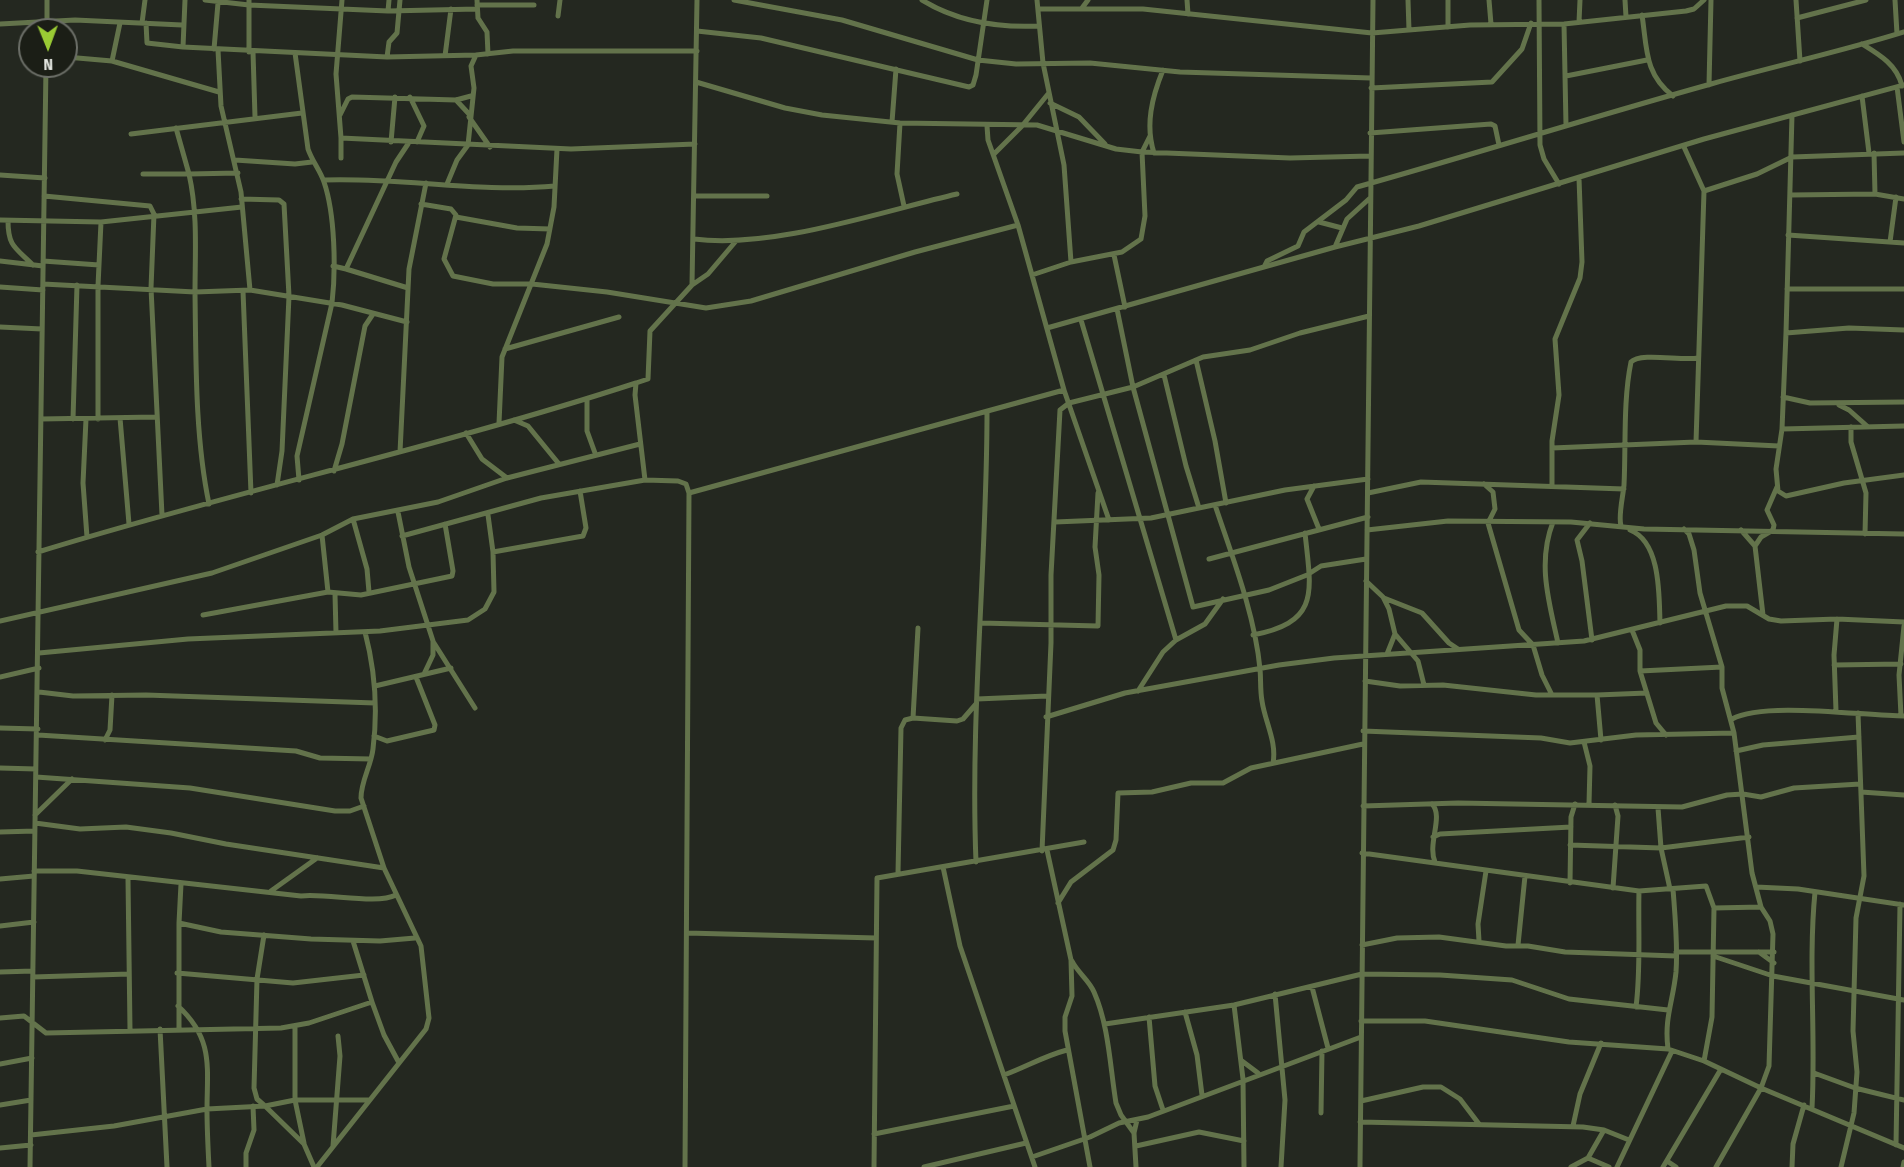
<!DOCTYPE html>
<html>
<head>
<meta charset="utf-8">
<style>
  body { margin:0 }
  #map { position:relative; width:1904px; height:1167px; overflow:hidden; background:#242820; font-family:"Fira Sans Condensed",sans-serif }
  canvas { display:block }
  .north { position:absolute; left:18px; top:18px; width:60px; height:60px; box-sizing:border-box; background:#1b1e16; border:2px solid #6b6e67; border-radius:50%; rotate:179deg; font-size:16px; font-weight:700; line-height:24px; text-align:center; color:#e3e6e0 }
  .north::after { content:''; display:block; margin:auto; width:21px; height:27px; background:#9acb34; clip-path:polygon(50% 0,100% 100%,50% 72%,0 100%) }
</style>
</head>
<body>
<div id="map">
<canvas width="1904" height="1167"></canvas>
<div class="north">N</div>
</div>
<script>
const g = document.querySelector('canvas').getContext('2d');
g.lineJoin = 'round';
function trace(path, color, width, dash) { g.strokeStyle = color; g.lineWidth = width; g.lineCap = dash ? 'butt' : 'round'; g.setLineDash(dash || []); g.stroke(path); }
const street = new Path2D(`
  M 185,0 L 183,47 L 387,57 L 476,55 L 513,51 L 697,51
  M 205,0 L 249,5 L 388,11 L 477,9
  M 342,0 L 336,74 L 341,138 L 571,149 L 695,144
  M 477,0 L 478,18 L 487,32 L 488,54
  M 734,0 L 842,20 L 978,60 L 1016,64 L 1090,63 L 1180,72 L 1371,78
  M 922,0 C 958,22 998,28 1039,26
  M 1187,0 L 1188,14
  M 1408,0 L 1409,30
  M 1489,0 L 1491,24
  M 1539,0 L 1540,145 L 1544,159 L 1559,184
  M 1625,0 L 1626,17
  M 1796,0 L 1800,61
  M 1895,0 L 1897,34
  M 477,5 L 534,5
  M 1082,8 L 1088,0
  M 1038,9 L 1143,9 L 1372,33 L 1470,25 L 1564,24 L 1686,11 L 1694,9 L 1704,0
  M 388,11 L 389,0
  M 1642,15 C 1647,47 1644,74 1673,96
  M 558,16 L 560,0
  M 1797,18 L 1866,0
  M 1579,22 L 1580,0
  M 142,23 L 145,0
  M 146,23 L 147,43 L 183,47
  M 0,24 L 75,20 L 182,25
  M 1564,24 L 1566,126
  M 1448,27 L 1448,0
  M 47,30 L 47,0
  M 697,31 L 761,38 L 969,87 L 973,85 L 976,75 L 987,0
  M 1862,44 C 1880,55 1897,65 1902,86
  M 214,49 L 218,3
  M 218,50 L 221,106 L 241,192 L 250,290
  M 249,52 L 249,0
  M 253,52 L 255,117
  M 295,53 L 308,149 C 312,161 320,170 324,182 C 335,214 336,269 332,303 L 297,456 L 299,480
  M 445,56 L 451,9
  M 66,57 L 112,61 L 219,92
  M 387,57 L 389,42 L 397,33 L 400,0
  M 112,61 L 120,23
  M 1566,76 L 1647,60
  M 696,82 L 785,108 L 822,115 L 900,123 L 1037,125 L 1116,149 L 1142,152 L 1290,158 L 1370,156
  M 1709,85 L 1711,0
  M 1897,87 L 1904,142
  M 1371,88 L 1492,82 L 1522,49 L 1531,23
  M 1862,96 L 1869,153
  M 410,97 L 424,126 L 417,142
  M 456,100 L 469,114
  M 1050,103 L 1079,117 L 1105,144
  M 340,115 L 348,99 L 352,97 L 456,100 L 471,96
  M 1792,115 L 1786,333 L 1782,429 L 1776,469 L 1778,491 L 1786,496 L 1844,483 L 1904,475
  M 469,117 L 490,147
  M 892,122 L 896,69
  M 900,123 L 897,174 L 904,206
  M 1370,133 L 1491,124 L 1495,126 L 1499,145
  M 131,134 L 302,113
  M 341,138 L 341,158
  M 391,142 L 395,97
  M 1684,147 L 1704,191 L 1757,174 L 1792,157 L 1904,153
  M 1154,153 C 1145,125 1152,97 1163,70
  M 1874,153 L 1875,194 L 1904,199
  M 994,154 L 1022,126 L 1048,94
  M 235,160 L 295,164 L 312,162
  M 143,174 L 189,174 L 176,128
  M 0,175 L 45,178
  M 324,180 C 401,177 478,193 555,186
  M 447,184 L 457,160 L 468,145 L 474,88 L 471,66 L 476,55
  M 1790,195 L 1875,194
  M 44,196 L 150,206 L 154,214 L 151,288 L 162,515
  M 695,196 L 767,196
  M 241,199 L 279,200 L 284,204 L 289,296 L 282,451 L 277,485
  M 421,204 L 451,209 L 456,215 L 444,259 L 453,276 L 493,284 L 532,284 L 607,292 L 706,308 L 751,301 L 915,252 L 1018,225
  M 456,217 L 517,228 L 550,229
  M 0,220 L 101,222 L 242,207
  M 8,221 C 8,247 16,248 33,265
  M 1319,222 L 1342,228
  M 1788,235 L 1904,243
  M 694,239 C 773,249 879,212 957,194
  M 1890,242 L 1896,197
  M 1335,247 L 1347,219 L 1369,199
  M 1114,255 L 1125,307
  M 0,261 L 43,266
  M 43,261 L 99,265
  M 1071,262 L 1122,252 L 1141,239 L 1145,216 L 1142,152 L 1150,136
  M 333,266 L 346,269 L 396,162 L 408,144
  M 1264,267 L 1267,261 L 1298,246 L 1304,232 L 1346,200 L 1357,187 C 1475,154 1592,117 1711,84 C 1775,66 1840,52 1904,32
  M 346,269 L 408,288
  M 1032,275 L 1071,262 L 1064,165 L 1043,63 L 1037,0
  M 43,284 L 195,292 L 250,290 L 342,305 L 407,322
  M 692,285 L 708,274 L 736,241
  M 0,287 L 43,290
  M 1787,289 L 1904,289
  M 243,291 L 251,493
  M 1117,309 L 1133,387 L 1193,607 L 1269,590 L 1307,575 L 1321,566 L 1366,559
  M 1081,320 L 1176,640
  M 0,327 L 42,329
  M 1047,328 L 1335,247 L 1419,226 L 1704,139 L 1904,85
  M 1786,333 L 1849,328 L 1904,330
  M 505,349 L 619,317
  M 1196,360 L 1215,441 L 1226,503
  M 1164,375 L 1186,466 L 1199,508
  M 1064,390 L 1109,520
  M 1783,397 L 1810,403 L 1904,402
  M 587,399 L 587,431 L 595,453
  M 1839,405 L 1849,410 L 1867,426
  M 120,418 L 129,524
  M 41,419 L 155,417
  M 73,419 L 77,285
  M 86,419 L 83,483 L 87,537
  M 98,419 L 98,286 L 101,222
  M 514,420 L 528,426 L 559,464
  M 499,423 L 502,357 L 547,244 L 554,207 L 557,149
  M 1851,427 L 1851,442 L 1866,493 L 1865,534
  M 1782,429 L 1904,426
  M 466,433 L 482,459 L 507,478
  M 1696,442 L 1704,191
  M 1552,448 L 1696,442 L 1779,446
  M 400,452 L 409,269 L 426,183
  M 334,471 L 342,444 L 365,326 L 373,314
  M 1484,484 L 1493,492 L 1495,509 L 1488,523 L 1519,630 L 1533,645 L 1542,675 L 1552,695
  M 1314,486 L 1307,499 L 1319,529
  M 1552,486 L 1552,441 L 1559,395 L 1555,339 L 1580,278 L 1582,262 L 1579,178
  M 689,493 L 1064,390 L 1018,225 L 988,140 L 987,126
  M 1368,493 L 1421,482 L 1624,489
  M 209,504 C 195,437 196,361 195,293 C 195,253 198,214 189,174 L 238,173
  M 1215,505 C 1232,556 1255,615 1260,669 C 1261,679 1260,690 1262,701 C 1265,722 1277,742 1273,763
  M 398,512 L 409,567 L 433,641 L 433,655 L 424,674
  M 353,519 L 367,569 L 369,592
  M 1055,522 L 1151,518 L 1285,490 L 1368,479
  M 1553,522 C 1537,563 1549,602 1558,643
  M 1590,523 L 1577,540 L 1582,561 L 1592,640
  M 1621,526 C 1618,516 1623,497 1624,485 C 1626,445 1623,401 1631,362 C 1640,352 1682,361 1698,358
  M 1684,529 L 1689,534 L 1694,550 L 1700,593 L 1722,667 L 1722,688 L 1734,733 L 1752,873 L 1761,907 L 1770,921 L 1773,934 L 1769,1066 L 1761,1088 L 1716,1167
  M 1367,530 L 1448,521 L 1571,522 L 1644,529 L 1904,534
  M 1630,530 C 1661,542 1659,596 1660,623
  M 1741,530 L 1755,546 L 1763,615
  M 322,535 L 328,592 L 361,595 L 452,576 L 453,571 L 445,524
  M 402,536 L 541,498 L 645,480
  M 1755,546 L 1761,537 L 1773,530 L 1774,525 L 1767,510 L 1777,487
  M 38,552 C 236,491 439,447 636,383
  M 493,552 L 583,536 L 586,528 L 580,491
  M 1209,559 L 1368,517
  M 1366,581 L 1383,597 L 1389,609 L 1395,634 L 1418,661 L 1424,685
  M 335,594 L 336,633
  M 1384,598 L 1422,613 L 1449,643 L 1458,649
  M 203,615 L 328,592
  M 0,621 L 212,573 L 322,535 L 353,519 L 438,502 L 507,478 L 640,444
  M 981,623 L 1098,626 L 1099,575 L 1095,547 L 1098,493
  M 1632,630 L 1640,650 L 1640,671 L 1656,723 L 1666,735
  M 1253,635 C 1321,622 1311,591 1305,533
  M 434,643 L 475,708
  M 39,653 L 188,639 L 380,631 L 468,620 L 485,609 L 494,592 L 493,552 L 488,515
  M 1387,654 L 1395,634
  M 1834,665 L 1901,664
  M 1640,671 L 1722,667
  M 0,677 L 39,668
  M 1365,681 L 1400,686 L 1443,685 L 1536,695 L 1597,695 L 1601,740
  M 375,686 L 451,668
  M 1138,691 L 1163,652 L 1176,640 L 1205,624 L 1223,599
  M 39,692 L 73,696 L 146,695 L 375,703
  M 1597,695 L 1647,693
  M 977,699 L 1047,696
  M 1836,711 L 1834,655 L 1837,619
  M 1901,716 L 1899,675 L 1904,626
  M 1046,717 L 1125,693 L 1279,665 L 1334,658 L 1584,641 L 1726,606 L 1747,606 L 1769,619 L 1781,621 L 1837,619 L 1904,622
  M 913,718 L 957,721 L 963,719 L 976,704
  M 1732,719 C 1764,701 1864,716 1904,716
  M 0,728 L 38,729
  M 1363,731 L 1541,738 L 1570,743 L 1636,735 L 1734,733
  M 38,735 L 296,751 L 320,758 L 371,759
  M 374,736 L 387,741 L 434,730 L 435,725 L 416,677
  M 105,740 L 110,730 L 112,695
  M 1584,742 L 1590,766 L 1589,804
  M 1736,751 L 1763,745 L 1859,737
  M 0,768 L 36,769
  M 36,777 L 190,788 L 335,811 L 350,811 L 364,806
  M 1861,792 L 1904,795
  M 1432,804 C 1444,816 1427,844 1435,862
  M 1363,806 L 1458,803 L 1682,807 L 1727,795 L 1743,794 L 1761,797 L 1794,788 L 1860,784
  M 1658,808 L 1661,848 L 1670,889
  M 35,815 L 72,779
  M 35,823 L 80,829 L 126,827 L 171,833 L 226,844 L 384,868
  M 0,832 L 35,831
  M 1433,837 L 1440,834 L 1571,827
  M 1570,845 L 1661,848 L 1749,837
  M 1047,850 L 1071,960 L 1072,996 L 1065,1017 L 1065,1031 L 1090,1167
  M 1042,851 L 1051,643 L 1051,575 L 1060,410 L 1069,403 L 1133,387 L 1203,357 L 1250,350 L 1300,333 L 1369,316
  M 1362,853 L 1639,891 L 1706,886 L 1714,908 L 1761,907
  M 976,862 C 970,712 987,562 987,413
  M 943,867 L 960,946 L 1035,1167
  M 34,871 L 77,871 L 301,896 C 327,893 377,905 396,895
  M 898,873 L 901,728 L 905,720 L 913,718 L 918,628
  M 0,879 L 34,876
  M 128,879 L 130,1030
  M 1570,883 L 1571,817 L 1575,804
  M 181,884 L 179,923 L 221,932 L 311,939 L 380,941 L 415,938
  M 1756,887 L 1798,889 L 1904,905
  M 1613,888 L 1618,816 L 1615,805
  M 271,891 L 317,858
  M 1058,903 L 1071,882 L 1113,850 L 1116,840 L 1118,793 L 1152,792 L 1191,783 L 1223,783 L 1251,768 L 1363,744
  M 179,923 L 179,1029
  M 0,926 L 34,922
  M 687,933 L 876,938
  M 264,935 L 257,979 L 254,1088 L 257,1099 L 265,1106 L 295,1100 L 369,1100
  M 1479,941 L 1478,924 L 1486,871
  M 1362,945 L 1397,938 L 1439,937 L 1506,946 L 1528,946 L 1565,952 L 1676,956
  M 1518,945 L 1525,876
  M 1676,952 L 1774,952
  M 1759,952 L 1774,963
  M 1713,956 L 1773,976 L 1904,1000
  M 1072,961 C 1078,973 1089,980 1094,992 C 1109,1026 1110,1067 1116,1103 L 1121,1115 L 1134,1133
  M 0,972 L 33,971
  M 177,973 L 293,983 L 364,975
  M 33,977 L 129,974
  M 1312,987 L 1328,1048
  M 1275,994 L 1285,1100 L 1281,1167
  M 372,1002 L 384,1035 L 398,1061
  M 1234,1005 L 1243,1079 L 1244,1167
  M 178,1006 C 214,1039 207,1068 207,1110 C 207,1129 208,1148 209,1167
  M 1636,1007 C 1641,968 1638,930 1639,891
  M 1185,1012 L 1197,1055 L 1202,1095
  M 1149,1017 L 1155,1086 L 1163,1110
  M 0,1018 L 24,1016 L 46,1033 L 281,1028 L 309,1023 L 372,1002 L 353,941
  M 1361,1021 L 1425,1021 L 1569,1042 L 1668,1049 L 1704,1061 L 1761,1088 L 1904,1148
  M 1105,1024 L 1234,1005 L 1362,974 L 1440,975 L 1512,980 L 1569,999 L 1668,1010
  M 295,1026 L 295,1100 L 304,1143
  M 160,1029 L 167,1167
  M 1668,1049 C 1664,1018 1673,1002 1676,972 C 1678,945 1675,916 1673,889
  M 1242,1061 L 1258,1073
  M 1704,1061 L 1712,1017 L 1714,908
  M 0,1064 L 32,1058
  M 1814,1073 L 1855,1088 L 1904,1100
  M 1004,1075 C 1026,1067 1044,1056 1067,1050
  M 1361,1101 L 1423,1087 L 1441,1087 L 1460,1099 L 1479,1124
  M 0,1105 L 31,1100
  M 1812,1108 C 1816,1036 1808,964 1815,892
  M 1321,1113 L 1322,1051
  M 1360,1122 L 1583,1127 L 1604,1130 L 1629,1140
  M 1573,1126 L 1580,1094 L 1601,1043
  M 874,1134 L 1014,1106
  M 31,1135 L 114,1126 L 207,1109 L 265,1106 L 304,1144 L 314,1167
  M 1896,1145 L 1900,904
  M 333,1146 L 340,1056 L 338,1036
  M 1136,1146 L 1199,1132 L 1244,1141
  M 0,1148 L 31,1145
  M 1032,1157 L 1090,1137 L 1119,1123 L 1148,1117 L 1361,1037
  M 1588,1158 L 1609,1167
  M 1667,1161 L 1676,1167
  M 30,1167 L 46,66
  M 246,1167 L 246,1153 L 254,1130 L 253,1106
  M 317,1167 L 426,1029 L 429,1018 L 421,946 L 384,868 L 361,798 C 361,781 371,766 373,749 C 378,709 375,670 365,632
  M 685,1167 L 689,493 L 686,484 L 678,481 L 645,480 L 635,395 L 636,383 L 648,379 L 650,331 L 692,285 L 697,0
  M 874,1167 L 877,878 L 1084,842
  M 924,1167 L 1026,1143
  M 1136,1167 L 1134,1133 L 1137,1120
  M 1360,1167 L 1373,0
  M 1571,1167 L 1588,1158 L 1604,1130
  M 1617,1167 L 1672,1051
  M 1663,1167 L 1721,1069
  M 1792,1167 L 1793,1144 L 1804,1105
  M 1841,1167 L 1854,1113 L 1857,1072 L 1853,1031 L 1856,918 L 1864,876 L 1858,713
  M 1903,1167 L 1904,1162`);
trace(street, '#63734b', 5);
</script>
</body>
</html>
